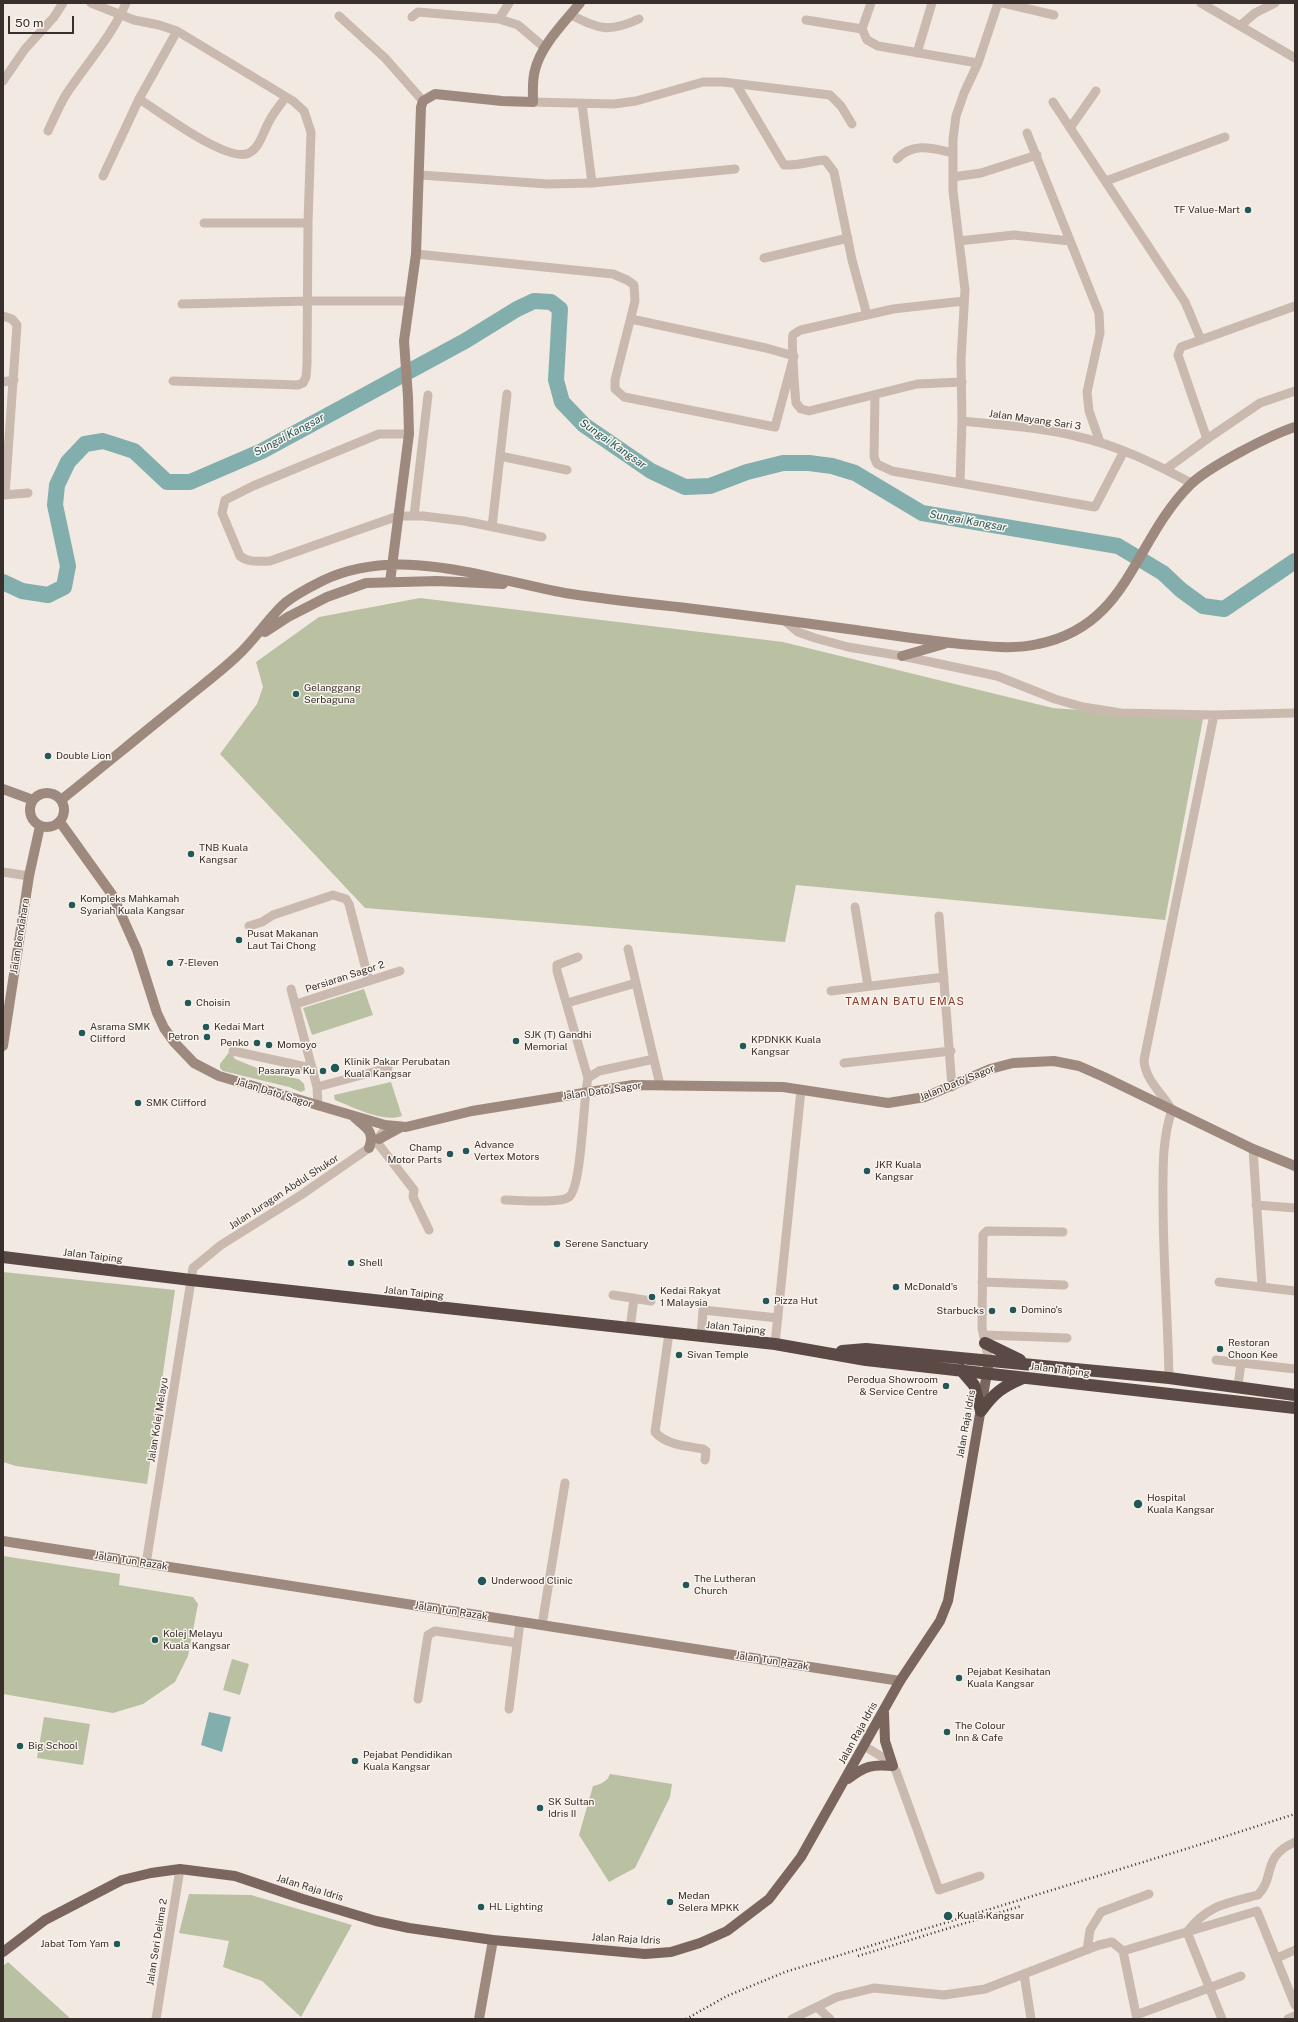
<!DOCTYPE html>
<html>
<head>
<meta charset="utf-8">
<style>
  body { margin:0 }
  #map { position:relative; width:1298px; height:2022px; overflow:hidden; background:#f2eae2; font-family:"Public Sans",sans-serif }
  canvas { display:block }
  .frame { position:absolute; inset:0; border:4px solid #392f2c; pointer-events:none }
  .scale { position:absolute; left:8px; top:16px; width:66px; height:18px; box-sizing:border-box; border:2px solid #392f2c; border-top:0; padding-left:5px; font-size:12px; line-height:14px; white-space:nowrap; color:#392f2c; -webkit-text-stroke:3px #faf4ee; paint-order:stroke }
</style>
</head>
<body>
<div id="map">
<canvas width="1298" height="2022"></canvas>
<div class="frame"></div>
<div class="scale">50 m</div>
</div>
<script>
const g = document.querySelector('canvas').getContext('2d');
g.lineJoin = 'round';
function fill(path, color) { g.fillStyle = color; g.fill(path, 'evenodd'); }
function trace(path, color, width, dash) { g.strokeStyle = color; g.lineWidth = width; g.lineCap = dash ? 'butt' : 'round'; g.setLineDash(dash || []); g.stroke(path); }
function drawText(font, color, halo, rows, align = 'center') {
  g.font = font + ' "Public Sans",sans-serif'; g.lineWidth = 3; g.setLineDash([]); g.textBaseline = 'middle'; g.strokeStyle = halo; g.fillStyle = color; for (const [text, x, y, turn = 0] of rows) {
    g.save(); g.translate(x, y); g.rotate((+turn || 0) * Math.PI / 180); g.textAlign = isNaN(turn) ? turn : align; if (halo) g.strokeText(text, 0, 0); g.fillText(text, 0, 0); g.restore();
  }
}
const green = new Path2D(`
  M 420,598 L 783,642 L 1053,708 L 1203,719 L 1165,920 L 796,885 L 785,942 L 365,908 L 220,754 L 257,704 L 263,687 L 256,662 L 319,617 Z
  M 364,989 L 373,1015 L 312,1035 L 303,1008 Z
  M 230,1051 L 235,1059 L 269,1073 L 299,1079 L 304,1084 L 305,1090 L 301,1092 L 289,1087 L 223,1071 L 220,1068 L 220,1064 Z
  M 391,1082 L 402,1116 C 383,1123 353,1107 335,1100 L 334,1095 Z
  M 3,1272 L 175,1290 L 147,1484 L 16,1466 L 3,1462 Z
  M 3,1556 L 120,1574 L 119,1585 L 193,1597 L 198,1604 L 188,1656 L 175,1682 L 143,1704 L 113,1713 L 3,1694 Z
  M 232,1659 L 249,1664 L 240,1695 L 223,1690 Z
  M 44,1717 L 90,1724 L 83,1765 L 37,1758 Z
  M 610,1774 L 672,1784 L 670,1797 L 635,1868 L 609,1882 L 579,1835 L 593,1786 C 601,1784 607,1782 610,1774 Z
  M 189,1894 L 251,1895 L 352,1925 L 301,2017 L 262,1981 L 223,1967 L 229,1941 L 179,1933 Z
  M 8,1962 L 71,2019 L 3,2019 L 3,1966 Z`);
const water = new Path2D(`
  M 209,1712 L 231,1717 L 222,1752 L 201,1745 Z`);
const river = new Path2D(`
  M 3,582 L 22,591 L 48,595 L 64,587 L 68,566 L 55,505 L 57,485 L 68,462 L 85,444 L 103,441 L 134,451 L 167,482 L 190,482 L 262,451 L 465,341 L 517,309 L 534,301 L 551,302 L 560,309 L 556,380 L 562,402 L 584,425 L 651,471 L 685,487 L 710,486 L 747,472 L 783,463 L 809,463 L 832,466 L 855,473 L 922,513 L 1118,546 L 1163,573 L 1181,590 L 1203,606 L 1224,609 L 1295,561`);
const street = new Path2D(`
  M 91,3 L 134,20 L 159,25 L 177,31 L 293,101 L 304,111 L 311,132 L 308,223 L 307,364 L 306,377 L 303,383 L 298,385 L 173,381
  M 871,3 L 862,29 L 867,40 L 878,46 L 978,63
  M 998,3 L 978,63 L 964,93 L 956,116 L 953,139 L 953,191 L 965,290 L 961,360 L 962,421 L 960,483 L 1095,507 L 1124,451
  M 1003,3 L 1054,15
  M 1201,3 L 1295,58
  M 571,15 C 600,29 608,33 639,19
  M 339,16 L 385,58 L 423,101
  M 412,17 L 418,12 L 499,19 L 518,25 L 545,48
  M 499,19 L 509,3
  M 806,20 L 862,29
  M 1240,26 L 1255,13 L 1275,3
  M 917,53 L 932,3
  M 3,81 L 25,49 L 54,17 L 63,3
  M 736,84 L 784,165 C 798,166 811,161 825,160 L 834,172 L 852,260 L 867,315
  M 139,99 C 159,111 228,164 249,153 C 260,148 264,129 270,120 C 274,112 281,104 286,97
  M 533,102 L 614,104 L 636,101 L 703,82 L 723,82 L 830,95 L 841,106 L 852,124
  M 1053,102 L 1185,302 L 1201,340
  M 582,104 L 592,183
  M 1070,128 L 1096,91
  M 48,131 C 54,118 60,104 67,93 C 87,63 112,36 126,3
  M 1027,133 L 1099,313 L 1100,333 L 1087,392 L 1089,411 L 1100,442
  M 897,159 C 913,142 932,148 953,153
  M 420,175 L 548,184 L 592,183 L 735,169
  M 103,176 L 139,99 L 177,31
  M 953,177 L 981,173 L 1037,155
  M 1106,181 L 1225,137
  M 204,223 L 308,223
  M 959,241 L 1014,235 L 1070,241
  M 416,254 L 613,274 L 627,280 L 634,285 L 635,301 L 615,380 L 615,389 L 624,397 L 775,427 L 794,356 L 766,348 L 631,319
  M 764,258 L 848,238
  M 182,304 L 308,301 L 410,301
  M 1295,306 L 1181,347 L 1178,355 L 1207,439 L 1260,403 L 1295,391
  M 3,316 L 12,319 L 17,325 L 5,495
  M 3,382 L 14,380
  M 962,382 L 917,384 L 809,411 L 801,409 L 796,403 C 795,394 791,339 793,335 C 795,333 799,331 801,330 L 893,309 L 964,301
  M 875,395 L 874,457 L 877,464 L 892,471 L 960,483
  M 962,421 C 999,425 1040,427 1075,436 C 1117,445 1154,463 1191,483
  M 409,434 L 379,434 L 253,486 L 225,500 L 222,513 L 240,556 C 248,563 260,561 270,561 L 398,516 L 423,516 L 464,521 L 542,537
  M 500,456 L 567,470
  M 1166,469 L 1207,439
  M 3,495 L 28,493
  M 414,516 L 428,395
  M 492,527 L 507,394
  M 785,621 L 798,632 L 815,638 L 848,647 L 902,656 L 997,676 L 1055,699 L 1083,707 L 1121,713 L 1214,715 L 1295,713
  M 3,872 L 29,876
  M 855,907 L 868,986
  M 939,916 L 952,1087
  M 249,926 L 262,922 L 273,915 L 333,895 L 346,899 L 349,904 L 369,981
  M 628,949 L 660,1085
  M 578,957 L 557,965 L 557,971 L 588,1078
  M 291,989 L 317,1087 L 318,1106
  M 831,991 L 944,977
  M 567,1003 L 636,983
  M 296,1004 L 400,971
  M 233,1051 L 311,1068
  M 844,1063 L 951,1051
  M 317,1087 L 388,1068
  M 376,1141 L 414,1190 L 413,1197 L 429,1230
  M 1253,1149 L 1262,1286
  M 505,1200 C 518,1200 559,1204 569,1197 C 582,1187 583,1099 588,1078 L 599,1071 L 654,1059
  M 1256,1205 L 1295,1208
  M 982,1282 L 1064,1285
  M 1219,1282 L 1295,1291
  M 613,1295 L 651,1301
  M 630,1329 L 634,1298
  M 669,1333 L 655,1432 C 666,1445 687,1446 703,1449 L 706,1451 L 705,1460
  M 984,1335 L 1067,1338
  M 701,1337 L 703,1310 L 778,1318
  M 775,1344 L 801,1090
  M 1216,1360 L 1295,1369
  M 989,1361 L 982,1328 L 983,1235 L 987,1231 L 1063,1232
  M 1169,1378 C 1168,1319 1163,1260 1163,1200 C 1163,1169 1162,1139 1172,1110 C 1162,1093 1145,1080 1144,1060 L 1214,715
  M 1238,1386 L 1241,1363
  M 146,1564 L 193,1268 L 221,1245 L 301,1195 L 369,1148 L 384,1131 L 395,1126
  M 542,1625 L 565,1483
  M 418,1699 L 428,1635 L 435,1631 L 517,1643
  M 509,1709 L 520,1622
  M 864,1746 L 889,1761 L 896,1771 L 939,1890 L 980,1876
  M 1087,1950 L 1090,1930 L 1101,1912 L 1149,1894
  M 1123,1951 L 1257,1911 L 1295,2005
  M 1277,1958 L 1295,1950
  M 1024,1974 L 1031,2019
  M 817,2007 L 830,2019
  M 1136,2015 L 1241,1976
  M 156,2019 L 180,1869
  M 792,2019 L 837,1997 L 874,1988 L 944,1995 L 985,1989 L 1099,1945 L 1112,1942 L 1123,1951 L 1137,2019
  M 1222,2019 L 1187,1932 C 1207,1905 1227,1903 1258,1895 C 1276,1876 1261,1857 1295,1842
  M 1288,2019 L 1295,2016`);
const secondary = new Path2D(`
  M 390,582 L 409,434 L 408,397 L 404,341 L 416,254 L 421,107 L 423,101 L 435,94 L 502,101 L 533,102 C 533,92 532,80 535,70 C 541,45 564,23 580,3
  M 265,632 L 288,617 L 327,597 L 366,583 L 437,581 L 503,584
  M 902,656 L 944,644
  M 3,789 L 33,800
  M30 810a17 17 0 1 1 34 0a17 17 0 1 1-34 0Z
  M 61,800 C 100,769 138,737 177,706 C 197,689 218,674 237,656 C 254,641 269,617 285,603 C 295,595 310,587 322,581 C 398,544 488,579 565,593 C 603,599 641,603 678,607 C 735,614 791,621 848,629 C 885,634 923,640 961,644 C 987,646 1013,650 1038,644 C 1129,626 1133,542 1190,485 C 1208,467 1270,435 1295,427
  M 60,822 L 113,896 L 137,950 L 157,1013 L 164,1028 L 174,1042 L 194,1063 L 219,1076 L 385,1125 L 406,1127 L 472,1111 L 633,1085 L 783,1087 L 888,1103 L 925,1097 L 990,1069 L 1013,1063 L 1054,1061 L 1079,1066 L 1104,1077 L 1253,1149 L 1295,1166
  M 3,1046 L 29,876 L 40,826
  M 355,1118 C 367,1128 375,1132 369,1148
  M 379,1139 L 401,1127
  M 3,1541 L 900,1681
  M 479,2019 L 493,1940`);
const primary = new Path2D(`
  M 848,1779 C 865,1766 872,1764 893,1766 L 885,1741 L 884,1713
  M 3,1952 L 45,1920 L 122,1880 L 151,1873 L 180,1869 L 235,1876 L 303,1899 L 376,1921 L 409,1928 L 493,1940 L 645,1954 L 671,1952 L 700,1943 L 727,1931 L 769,1899 L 801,1857 L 900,1681 L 940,1621 L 948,1601 L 989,1361`);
const highway = new Path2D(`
  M 3,1257 L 191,1280 L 775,1344 L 866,1360 L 1295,1408
  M 985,1343 L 1020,1360
  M 842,1351 L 866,1349 L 1169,1378 L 1295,1395
  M 961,1370 L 974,1385 L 981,1411
  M 981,1411 C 994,1393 1002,1387 1023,1378`);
const rail = new Path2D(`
  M 858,1956 L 1021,1906
  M 686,2019 L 727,1996 L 785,1972 L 1189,1848 L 1295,1814`);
const markers = [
  [1248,210,4,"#235859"],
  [296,694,4,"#235859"],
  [48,756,4,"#235859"],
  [191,854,4,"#235859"],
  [72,905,4,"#235859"],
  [239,940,4,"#235859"],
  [170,963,4,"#235859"],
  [188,1003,4,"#235859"],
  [206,1027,4,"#235859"],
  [82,1033,4,"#235859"],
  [207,1037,4,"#235859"],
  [516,1041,4,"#235859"],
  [257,1043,4,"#235859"],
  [269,1045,4,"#235859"],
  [743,1046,4,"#235859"],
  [335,1068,5,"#235859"],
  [323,1071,4,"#235859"],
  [138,1103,4,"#235859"],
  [466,1151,4,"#235859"],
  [450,1154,4,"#235859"],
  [867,1171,4,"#235859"],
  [557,1244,4,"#235859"],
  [351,1263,4,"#235859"],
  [896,1287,4,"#235859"],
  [652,1297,4,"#235859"],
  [766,1301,4,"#235859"],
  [1013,1310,4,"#235859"],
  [992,1311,4,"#235859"],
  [1220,1349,4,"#235859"],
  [679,1355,4,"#235859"],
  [946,1386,4,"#235859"],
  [1138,1504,5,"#235859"],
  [482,1581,5,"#235859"],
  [686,1585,4,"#235859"],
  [155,1640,4,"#235859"],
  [959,1678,4,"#235859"],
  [947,1732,4,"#235859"],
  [20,1746,4,"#235859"],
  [355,1761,4,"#235859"],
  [540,1808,4,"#235859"],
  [670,1902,4,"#235859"],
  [481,1907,4,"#235859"],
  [948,1916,5,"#235859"],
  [117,1944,4,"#235859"]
];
const poiNames = [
  ["TF Value-Mart",1240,210,"right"],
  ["Gelanggang",304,688],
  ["Serbaguna",304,700],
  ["Double Lion",56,756],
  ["TNB Kuala",199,848],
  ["Kangsar",199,860],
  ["Kompleks Mahkamah",80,899],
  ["Syariah Kuala Kangsar",80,911],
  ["Pusat Makanan",247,934],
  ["Laut Tai Chong",247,946],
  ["7-Eleven",178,963],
  ["Choisin",196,1003],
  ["Asrama SMK",90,1027],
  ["Clifford",90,1039],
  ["Kedai Mart",214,1027],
  ["SJK (T) Gandhi",524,1035],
  ["Memorial",524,1047],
  ["Petron",199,1037,"right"],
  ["KPDNKK Kuala",751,1040],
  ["Kangsar",751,1052],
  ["Penko",249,1043,"right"],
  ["Momoyo",277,1045],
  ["Klinik Pakar Perubatan",344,1062],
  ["Kuala Kangsar",344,1074],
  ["Pasaraya Ku",315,1071,"right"],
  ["SMK Clifford",146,1103],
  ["Advance",474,1145],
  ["Vertex Motors",474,1157],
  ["Champ",442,1148,"right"],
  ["Motor Parts",442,1160,"right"],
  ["JKR Kuala",875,1165],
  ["Kangsar",875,1177],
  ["Serene Sanctuary",565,1244],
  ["Shell",359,1263],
  ["McDonald's",904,1287],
  ["Kedai Rakyat",660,1291],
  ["1 Malaysia",660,1303],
  ["Pizza Hut",774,1301],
  ["Domino's",1021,1310],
  ["Starbucks",984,1311,"right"],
  ["Restoran",1228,1343],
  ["Choon Kee",1228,1355],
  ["Sivan Temple",687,1355],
  ["Perodua Showroom",938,1380,"right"],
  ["& Service Centre",938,1392,"right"],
  ["Hospital",1147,1498],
  ["Kuala Kangsar",1147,1510],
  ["The Lutheran",694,1579],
  ["Church",694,1591],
  ["Underwood Clinic",491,1581],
  ["Kolej Melayu",163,1634],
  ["Kuala Kangsar",163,1646],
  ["Pejabat Kesihatan",967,1672],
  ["Kuala Kangsar",967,1684],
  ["The Colour",955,1726],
  ["Inn & Cafe",955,1738],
  ["Big School",28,1746],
  ["Pejabat Pendidikan",363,1755],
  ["Kuala Kangsar",363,1767],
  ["SK Sultan",548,1802],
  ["Idris II",548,1814],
  ["Medan",678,1896],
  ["Selera MPKK",678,1908],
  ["HL Lighting",489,1907],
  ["Kuala Kangsar",957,1916],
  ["Jabat Tom Yam",109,1944,"right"]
];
const streetNames = [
  ["Jalan Mayang Sari 3",1035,420,8],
  ["Jalan Bendahara",20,936,-81],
  ["Persiaran Sagor 2",345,977,-18],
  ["Jalan Dato' Sagor",957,1083,-22],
  ["Jalan Dato' Sagor",602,1091,-8],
  ["Jalan Dato' Sagor",274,1093,17],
  ["Jalan Juragan Abdul Shukor",284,1192,-33],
  ["Jalan Taiping",93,1256,7],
  ["Jalan Taiping",414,1293,6],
  ["Jalan Taiping",736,1328,6],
  ["Jalan Taiping",1060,1370,7],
  ["Jalan Kolej Melayu",158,1420,-81],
  ["Jalan Raja Idris",966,1424,-80],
  ["Jalan Tun Razak",131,1561,9],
  ["Jalan Tun Razak",451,1611,9],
  ["Jalan Tun Razak",772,1661,9],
  ["Jalan Raja Idris",858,1733,-61],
  ["Jalan Raja Idris",310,1888,17],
  ["Jalan Raja Idris",626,1939,3],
  ["Jalan Seri Delima 2",157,1942,-81]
];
const waterNames = [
  ["Sungai Kangsar",289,435,-28],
  ["Sungai Kangsar",613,444,35],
  ["Sungai Kangsar",968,521,10]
];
const neighbourhoodNames = [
  ["TAMAN BATU EMAS",905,1002]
];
fill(green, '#b9c1a2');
fill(water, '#82aead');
trace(river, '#82aead', 16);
trace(street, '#cab9ae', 9);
trace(secondary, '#9e897f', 10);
trace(primary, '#7a665e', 10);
trace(highway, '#5a4944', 12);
trace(rail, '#392f2c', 2.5, [1, 3]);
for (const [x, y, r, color] of markers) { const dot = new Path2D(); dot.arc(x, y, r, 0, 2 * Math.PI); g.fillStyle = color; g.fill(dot); trace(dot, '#faf4ee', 1.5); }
drawText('10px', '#392f2c', '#faf4ee', poiNames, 'left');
drawText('10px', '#392f2c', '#faf4ee', streetNames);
drawText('italic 11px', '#235859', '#faf4ee', waterNames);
g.letterSpacing = '1px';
drawText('11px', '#843a2a', '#faf4ee', neighbourhoodNames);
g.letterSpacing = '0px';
</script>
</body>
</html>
